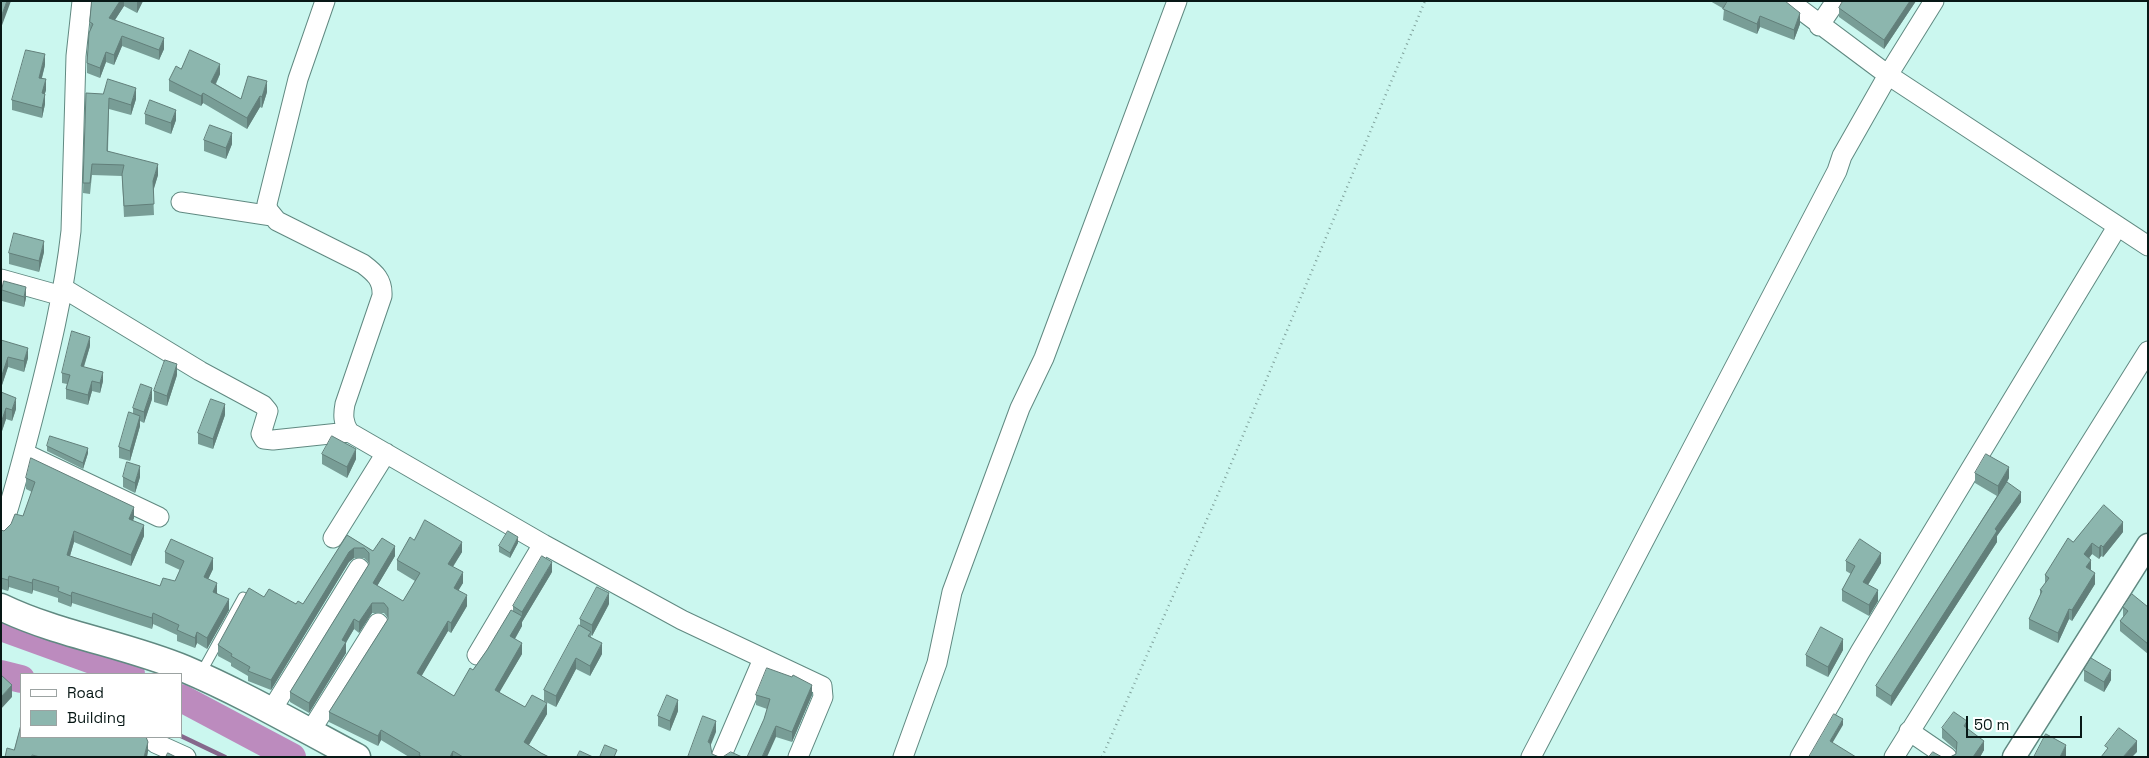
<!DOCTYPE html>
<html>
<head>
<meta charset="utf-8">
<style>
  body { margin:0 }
  #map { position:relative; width:2149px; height:758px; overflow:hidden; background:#cbf7ef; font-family:"Space Grotesk",sans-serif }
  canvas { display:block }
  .frame { position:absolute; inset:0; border:2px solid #081816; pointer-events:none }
  .legend { position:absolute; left:20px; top:673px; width:162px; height:65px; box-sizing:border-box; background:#fff; border:1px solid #9ca3a2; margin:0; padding:6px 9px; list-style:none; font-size:15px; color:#081816 }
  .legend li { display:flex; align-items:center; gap:10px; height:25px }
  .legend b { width:25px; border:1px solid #9ca3a2 }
  .scale { position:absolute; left:1966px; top:716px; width:116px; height:22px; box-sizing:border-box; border:2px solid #081816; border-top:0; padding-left:6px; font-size:15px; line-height:18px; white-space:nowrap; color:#081816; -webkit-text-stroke:4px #fff; paint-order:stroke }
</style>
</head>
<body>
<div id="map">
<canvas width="2149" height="758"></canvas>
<div class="frame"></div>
<ul class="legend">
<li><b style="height:6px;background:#fff"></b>Road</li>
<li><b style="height:14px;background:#8cb6ae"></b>Building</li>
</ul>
<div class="scale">50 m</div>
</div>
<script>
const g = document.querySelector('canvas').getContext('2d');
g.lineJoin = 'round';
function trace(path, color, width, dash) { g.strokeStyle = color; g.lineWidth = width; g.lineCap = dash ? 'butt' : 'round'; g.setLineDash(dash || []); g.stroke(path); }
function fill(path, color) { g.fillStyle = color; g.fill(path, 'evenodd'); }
const stream = new Path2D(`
  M 181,736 L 225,757`);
const river = new Path2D(`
  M 1,627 L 131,674
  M 1,674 L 21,679
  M 181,698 L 292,757`);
const path = new Path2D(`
  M 1102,757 L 1226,476 L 1425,1`);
const service = new Path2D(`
  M 201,673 L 243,597`);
const minor = new Path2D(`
  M 325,1 L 298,79 L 267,204 L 268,210 L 277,221 L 363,264 C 375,273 383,280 382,296 L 345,404 C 343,415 343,422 349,432 L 543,544 L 682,620 L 822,686 L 823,697 L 798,757
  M 1789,1 L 1888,75 L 2148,246
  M 1819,26 L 1836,1
  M 181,202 L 272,216
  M 1,279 L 62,296
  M 63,288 L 200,371 L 263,405 L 268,411 L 261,434 L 264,439 L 273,440 L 349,432
  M 24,453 L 159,517
  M 1,531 C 14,494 23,456 33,418 C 49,356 64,294 71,231 L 76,56 L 82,1
  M 333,538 L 386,453
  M 477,655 L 543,544
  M 271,711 L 359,568
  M 1909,731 L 1947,757
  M 310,732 L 378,623
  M 155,743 L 186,757
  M 721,757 L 763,659
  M 903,757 L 937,663 L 952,592 L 1020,408 L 1044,358 L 1177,1
  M 1531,757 L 1837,171 L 1842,156 L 1888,75 L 1934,1
  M 1800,757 L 1860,652 L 2117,227
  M 1894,757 L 2148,351`);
const tertiary = new Path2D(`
  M 2014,757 L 2148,545`);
const secondary = new Path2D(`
  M 1,607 C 59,635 125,644 185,669 C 244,694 300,727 357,757`);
const wall = new Path2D(`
  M 92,1 L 143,1 L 137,13 L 124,6 L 115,20 L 164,49 L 159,60 L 122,46 L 114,65 L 106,62 L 100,78 L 87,73 L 87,63 Z
  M 1710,1 L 1727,1 L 1725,6 L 1800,24 L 1794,40 L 1760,27 L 1757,34 L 1723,20 L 1724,9 Z
  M 1843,1 L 1916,1 L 1884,49 L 1839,17 L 1839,8 Z
  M 45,65 L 42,78 L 46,90 L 45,93 L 45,104 L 42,118 L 12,110 L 12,100 Z
  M 181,69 L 220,74 L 216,84 L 241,99 L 267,92 L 262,108 L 260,107 L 247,129 L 203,103 L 201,106 L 169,91 L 169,80 Z
  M 86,93 L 136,99 L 131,115 L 109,109 L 108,151 L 158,175 L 153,190 L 154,215 L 124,217 L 122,176 L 92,175 L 90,194 L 83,193 Z
  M 145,114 L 176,120 L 171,134 L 145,124 Z
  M 204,140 L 232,144 L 226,159 L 204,151 Z
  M 44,252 L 39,272 L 9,264 L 9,253 Z
  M 4,281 L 26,298 L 24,307 L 2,301 L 2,290 Z
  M 1,340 L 28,358 L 24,372 L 8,367 L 1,388 Z
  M 90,346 L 84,367 L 103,381 L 100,393 L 92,391 L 88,405 L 66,399 L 66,389 L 67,384 L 62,383 L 62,373 Z
  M 177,375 L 167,406 L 154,402 L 154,391 Z
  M 1,392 L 16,409 L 12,421 L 6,419 L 1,434 Z
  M 152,399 L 144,423 L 140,421 L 140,426 L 130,461 L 119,458 L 119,447 L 133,413 L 133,408 Z
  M 225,415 L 213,449 L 198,444 L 198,433 Z
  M 47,446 L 88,453 L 83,469 L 47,451 Z
  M 322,454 L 356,459 L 347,478 L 322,464 Z
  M 1975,473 L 2009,478 L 2007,482 L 2021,502 L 1997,536 L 1997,542 L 1891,706 L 1876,696 L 1876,686 L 1997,496 L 1975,483 Z
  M 123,477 L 140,477 L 135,493 L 123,487 Z
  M 26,478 L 134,518 L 133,520 L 144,536 L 131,566 L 74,542 L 70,556 L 160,586 L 175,581 L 180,570 L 165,563 L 165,552 L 213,569 L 208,579 L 217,593 L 229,610 L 207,649 L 197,643 L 195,648 L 177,641 L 177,635 L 153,624 L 152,629 L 72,603 L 71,607 L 58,602 L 58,598 L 33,590 L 32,594 L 9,587 L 8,591 L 1,589 L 1,530 L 4,531 L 23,516 L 32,492 L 26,489 Z
  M 2123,532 L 2103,557 L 2101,556 L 2099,559 L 2092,554 L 2089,558 L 2091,570 L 2095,584 L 2072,621 L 2069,619 L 2058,643 L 2029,629 L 2029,619 L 2040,595 L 2040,590 L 2045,584 L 2045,575 L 2073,542 Z
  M 347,535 L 373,551 L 395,556 L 377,586 L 403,601 L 415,581 L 397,570 L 397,560 L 414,540 L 462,552 L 453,567 L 463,583 L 458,590 L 467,606 L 451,633 L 448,631 L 421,676 L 454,696 L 487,650 L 513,611 L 513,606 L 552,572 L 522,622 L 522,626 L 515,639 L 522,654 L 499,692 L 525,707 L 547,714 L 529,745 L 541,753 L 549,757 L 409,757 L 381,740 L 378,746 L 329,722 L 329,712 L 388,619 L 388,618 L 384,613 L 372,613 L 359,633 L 354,629 L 346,642 L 346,653 L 309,713 L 290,702 L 290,692 L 369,564 L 369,563 L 364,558 L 354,558 L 349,562 L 271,690 L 248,681 L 248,676 L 231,666 L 231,663 L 218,656 L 218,645 L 264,597 L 296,604 L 303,604 Z
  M 518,543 L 510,558 L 499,552 L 499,546 Z
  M 1846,561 L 1881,563 L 1868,585 L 1878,601 L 1869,616 L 1842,601 L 1842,590 L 1851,574 L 1846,571 Z
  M 609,604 L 592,636 L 591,635 L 591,637 L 602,654 L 590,676 L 576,669 L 556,707 L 544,701 L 544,690 L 580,626 L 580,619 Z
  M 2123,607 L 2148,607 L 2148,654 L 2120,631 L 2120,621 L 2123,617 Z
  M 1843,650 L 1828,677 L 1806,666 L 1806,655 Z
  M 2084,670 L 2111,680 L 2104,692 L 2084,681 Z
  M 756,695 L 812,695 L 792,742 L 776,737 L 764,719 L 767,709 L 756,705 Z
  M 678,711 L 670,731 L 658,726 L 658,716 Z
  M 1942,728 L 1967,728 L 1984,750 L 1980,757 L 1950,757 L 1956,754 L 1957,751 L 1942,738 Z`);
const shadedWall = new Path2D(`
  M 7,1 L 11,1 L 1,28 L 1,17 Z
  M 120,1 L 124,1 L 124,6 L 109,29 L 109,18 Z
  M 138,1 L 143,1 L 137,13 L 137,2 Z
  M 1910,1 L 1916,1 L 1884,49 L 1884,40 Z
  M 1800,13 L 1800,24 L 1794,40 L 1794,30 Z
  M 1760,16 L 1760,27 L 1757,34 L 1757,24 Z
  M 122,36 L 122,46 L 114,65 L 114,55 Z
  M 164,38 L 164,49 L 159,60 L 159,50 Z
  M 106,52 L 106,62 L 100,78 L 100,68 Z
  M 45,54 L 45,65 L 39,88 L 39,78 Z
  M 220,64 L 220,74 L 211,93 L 211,82 Z
  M 46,79 L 46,90 L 42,103 L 42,93 Z
  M 267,81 L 267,92 L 262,108 L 262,97 Z
  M 136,88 L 136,99 L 131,115 L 131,105 Z
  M 203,93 L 203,103 L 201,106 L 201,96 Z
  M 45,94 L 45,104 L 42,118 L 42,108 Z
  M 260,96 L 260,107 L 247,129 L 247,118 Z
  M 176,110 L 176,120 L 171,134 L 171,123 Z
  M 232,133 L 232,144 L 226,159 L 226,148 Z
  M 158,164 L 158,175 L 153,192 L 153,181 Z
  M 44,241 L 44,252 L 39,272 L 39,261 Z
  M 26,287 L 26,298 L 24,307 L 24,297 Z
  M 90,337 L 90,346 L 81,375 L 81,366 Z
  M 28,348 L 28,358 L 24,372 L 24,361 Z
  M 8,357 L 8,367 L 1,388 L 1,378 Z
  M 177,364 L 177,375 L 167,406 L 167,396 Z
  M 103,372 L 103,381 L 100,393 L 100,383 Z
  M 92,381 L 92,391 L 88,405 L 88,395 Z
  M 152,388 L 152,399 L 144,423 L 144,412 Z
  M 16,398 L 16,409 L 12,421 L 12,410 Z
  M 225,404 L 225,415 L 213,449 L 213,439 Z
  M 6,408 L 6,419 L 1,434 L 1,423 Z
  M 140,416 L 140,426 L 130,461 L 130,451 Z
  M 88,448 L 88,453 L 83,469 L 83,463 Z
  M 356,449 L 356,459 L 347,478 L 347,467 Z
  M 140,466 L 140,477 L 135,493 L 135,483 Z
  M 2009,467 L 2009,478 L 1998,497 L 1998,486 Z
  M 2021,492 L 2021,502 L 1997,536 L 1997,542 L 1891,706 L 1891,696 L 1995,529 Z
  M 134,507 L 134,518 L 129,530 L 129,519 Z
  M 2123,522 L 2123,532 L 2103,557 L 2103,547 Z
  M 144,525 L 144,536 L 131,566 L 131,555 Z
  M 74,531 L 74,542 L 67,566 L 67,555 Z
  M 518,537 L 518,543 L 510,558 L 510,553 Z
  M 462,542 L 462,552 L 448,574 L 448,564 Z
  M 2092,543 L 2092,554 L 2084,565 L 2084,554 Z
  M 2101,545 L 2101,556 L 2099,559 L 2099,548 Z
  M 395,546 L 395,556 L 373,593 L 373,583 Z
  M 354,548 L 354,558 L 349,562 L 271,690 L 271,680 L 349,552 Z
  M 1881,553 L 1881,563 L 1863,593 L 1863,582 Z
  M 213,558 L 213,569 L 204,588 L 204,577 Z
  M 2091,560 L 2091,570 L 2086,567 Z
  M 552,562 L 552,572 L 522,622 L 522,612 Z
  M 463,572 L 463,583 L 454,598 L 454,588 Z
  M 2095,573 L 2095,584 L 2072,621 L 2072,610 Z
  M 9,576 L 9,587 L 8,591 L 8,580 Z
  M 33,579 L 33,590 L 32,594 L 32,583 Z
  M 217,583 L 217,594 L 213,592 Z
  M 1878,590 L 1878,601 L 1869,616 L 1869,605 Z
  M 72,592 L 72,603 L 71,607 L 71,596 Z
  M 609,593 L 609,604 L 592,636 L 592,625 Z
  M 467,595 L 467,606 L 451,633 L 451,623 Z
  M 229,599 L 229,610 L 207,649 L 207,638 Z
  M 372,603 L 372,613 L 359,633 L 359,622 Z
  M 2069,609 L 2069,619 L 2058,643 L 2058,633 Z
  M 153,613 L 153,624 L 152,629 L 152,618 Z
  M 522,616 L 522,626 L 510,647 L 510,636 Z
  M 354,619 L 354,629 L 343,648 L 346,642 L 346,653 L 309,713 L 309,703 L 342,640 Z
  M 448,621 L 448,631 L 417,684 L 417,673 Z
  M 197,632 L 197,643 L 195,648 L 195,638 Z
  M 1843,639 L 1843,650 L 1828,677 L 1828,667 Z
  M 522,643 L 522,654 L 495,700 L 495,690 Z
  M 602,643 L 602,654 L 590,676 L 590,666 Z
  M 576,658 L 576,669 L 556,707 L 556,696 Z
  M 2111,670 L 2111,680 L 2104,692 L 2104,682 Z
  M 12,685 L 12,697 L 1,709 L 1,697 Z
  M 812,685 L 812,695 L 792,742 L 792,732 Z
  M 678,700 L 678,711 L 670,731 L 670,721 Z
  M 547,703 L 547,714 L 524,753 L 524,742 Z
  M 1843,719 L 1843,725 L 1830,747 L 1830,741 Z
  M 716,721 L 716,732 L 708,752 L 708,742 Z
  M 1967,721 L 1967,730 L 1964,726 Z
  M 776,726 L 776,737 L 767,757 L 762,757 Z
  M 381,730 L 381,740 L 378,746 L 378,736 Z
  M 1984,741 L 1984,750 L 1980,757 L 1973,757 Z
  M 2137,741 L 2137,752 L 2132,757 L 2123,757 Z
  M 148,742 L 148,752 L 147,757 L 144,757 Z
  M 2066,745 L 2066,757 L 2060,757 Z
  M 453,751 L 453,757 L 450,757 Z`);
const building = new Path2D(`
  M 1,1 L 7,1 L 1,17 Z
  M 92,1 L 120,1 L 109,18 L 164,38 L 159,50 L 122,36 L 114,55 L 106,52 L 100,68 L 87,63 L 89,33 L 93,24 L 90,22 Z
  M 1728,1 L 1785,1 L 1800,13 L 1794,30 L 1760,16 L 1757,24 L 1723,9 Z
  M 1843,1 L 1910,1 L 1884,40 L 1839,8 Z
  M 26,50 L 45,54 L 39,78 L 46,79 L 42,93 L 45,94 L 42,108 L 12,100 Z
  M 190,50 L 220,64 L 211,82 L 241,99 L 248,76 L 267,81 L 262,97 L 260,96 L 247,118 L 203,93 L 201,96 L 169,80 L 176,66 L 181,69 Z
  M 108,79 L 136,88 L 131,105 L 109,98 L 107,151 L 158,164 L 153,181 L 154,204 L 124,206 L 122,174 L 124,165 L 92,164 L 90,183 L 83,183 L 86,93 L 103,94 Z
  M 150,100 L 176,110 L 171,123 L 145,114 Z
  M 210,125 L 232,133 L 226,148 L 204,140 Z
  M 14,233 L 44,241 L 39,261 L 9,253 Z
  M 4,281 L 26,287 L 24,297 L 2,290 Z
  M 72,331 L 90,337 L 81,366 L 103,372 L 100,383 L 92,381 L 88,395 L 66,389 L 70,375 L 62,373 Z
  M 1,340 L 28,348 L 24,361 L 8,357 L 1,378 Z
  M 165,360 L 177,364 L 167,396 L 154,391 Z
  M 141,384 L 152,388 L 144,412 L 133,408 Z
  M 1,392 L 16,398 L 12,410 L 6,408 L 1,423 Z
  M 211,399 L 225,404 L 213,439 L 198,433 Z
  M 129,412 L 140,416 L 130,451 L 119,447 Z
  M 50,436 L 88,448 L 83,463 L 47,446 Z
  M 332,436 L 356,449 L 347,467 L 322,454 Z
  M 1986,454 L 2009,467 L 1998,486 L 1975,473 Z
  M 31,458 L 134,507 L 129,519 L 144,525 L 131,555 L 74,531 L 67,555 L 160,586 L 163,578 L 175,581 L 184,561 L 165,552 L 171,539 L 213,558 L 204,577 L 217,583 L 213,592 L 229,599 L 207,638 L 197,632 L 195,638 L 177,630 L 179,625 L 153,613 L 152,618 L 72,592 L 71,596 L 58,591 L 59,587 L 33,579 L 32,583 L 9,576 L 8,580 L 1,578 L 1,530 L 4,531 L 11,524 L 15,514 L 23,516 L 35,482 L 26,478 Z
  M 127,462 L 140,466 L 135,483 L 123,477 Z
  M 2007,482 L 2021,492 L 1995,529 L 1997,531 L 1891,696 L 1876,686 Z
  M 2104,505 L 2123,522 L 2103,547 L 2101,545 L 2099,548 L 2092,543 L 2084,554 L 2091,560 L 2086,567 L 2095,573 L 2072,610 L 2069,609 L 2058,633 L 2029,619 L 2042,591 L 2040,590 L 2049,578 L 2045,575 L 2068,538 L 2073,542 Z
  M 425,520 L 462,542 L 448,564 L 463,572 L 454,588 L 467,595 L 451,623 L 448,621 L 417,673 L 454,696 L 470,668 L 473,670 L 487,650 L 511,610 L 522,616 L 510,636 L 522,643 L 495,690 L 525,707 L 532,695 L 547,703 L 524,742 L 541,753 L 549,757 L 463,757 L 453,751 L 450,757 L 422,757 L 419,755 L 420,753 L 381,730 L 378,736 L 329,712 L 388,619 L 388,608 L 384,603 L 372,603 L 359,622 L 354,619 L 342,640 L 346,642 L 309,703 L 290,692 L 369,564 L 369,553 L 364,548 L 354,548 L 349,552 L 271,680 L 248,671 L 250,667 L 231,656 L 232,654 L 218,645 L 249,588 L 264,597 L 269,589 L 296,604 L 298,601 L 303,604 L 347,535 L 373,551 L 382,538 L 395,546 L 373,583 L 403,601 L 420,573 L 397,560 L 410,537 L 414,540 Z
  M 508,531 L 518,537 L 510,553 L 499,546 Z
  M 1860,539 L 1881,553 L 1863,582 L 1878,590 L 1869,605 L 1842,590 L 1855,566 L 1846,561 Z
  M 542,556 L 552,562 L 522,612 L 513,606 Z
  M 597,587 L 609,593 L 592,625 L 580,619 Z
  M 2132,594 L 2148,607 L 2148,644 L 2120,621 L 2128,611 L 2123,607 Z
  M 579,625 L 591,632 L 588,636 L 602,643 L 590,666 L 576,658 L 556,696 L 544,690 Z
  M 1821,627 L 1843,639 L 1828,667 L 1806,655 Z
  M 2091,658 L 2111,670 L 2104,682 L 2084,670 Z
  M 767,668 L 792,677 L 793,675 L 812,685 L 792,732 L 776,726 L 762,757 L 747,757 L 764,719 L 770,699 L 756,695 Z
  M 1,675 L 12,685 L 1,697 Z
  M 667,695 L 678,700 L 670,721 L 658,716 Z
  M 1954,712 L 1967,721 L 1964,726 L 1984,741 L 1973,757 L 1950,757 L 1956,754 L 1957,742 L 1942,728 Z
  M 1834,714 L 1843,719 L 1830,741 L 1856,757 L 1809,757 Z
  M 703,716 L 716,721 L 708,742 L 710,743 L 712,754 L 719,757 L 688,757 Z
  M 21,725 L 21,737 L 146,737 L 148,742 L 144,757 L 40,757 L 32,755 L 32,757 L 5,757 L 7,748 L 14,750 Z
  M 2119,728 L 2137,741 L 2123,757 L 2101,757 L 2108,748 L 2105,746 Z
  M 2046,734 L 2066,745 L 2060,757 L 2034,757 Z
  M 605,745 L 617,750 L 614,757 L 600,757 Z
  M 580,751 L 593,757 L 577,757 Z
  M 731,752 L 742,757 L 723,757 Z
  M 1933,752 L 1942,757 L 1929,757 Z
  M 168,753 L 176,757 L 166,757 Z`);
trace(stream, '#86688c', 4.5);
trace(river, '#bc8bbe', 28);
trace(service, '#608981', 11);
trace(minor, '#608981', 21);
trace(tertiary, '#608981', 25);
trace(secondary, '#608981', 29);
trace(path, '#80a29c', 2.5, [1, 4]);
trace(service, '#fff', 9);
trace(minor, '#fff', 19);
trace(tertiary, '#fff', 22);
trace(secondary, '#fff', 26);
fill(wall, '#789d96');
fill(shadedWall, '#627f7a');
fill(building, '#8cb6ae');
trace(building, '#627f7a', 1);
</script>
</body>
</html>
